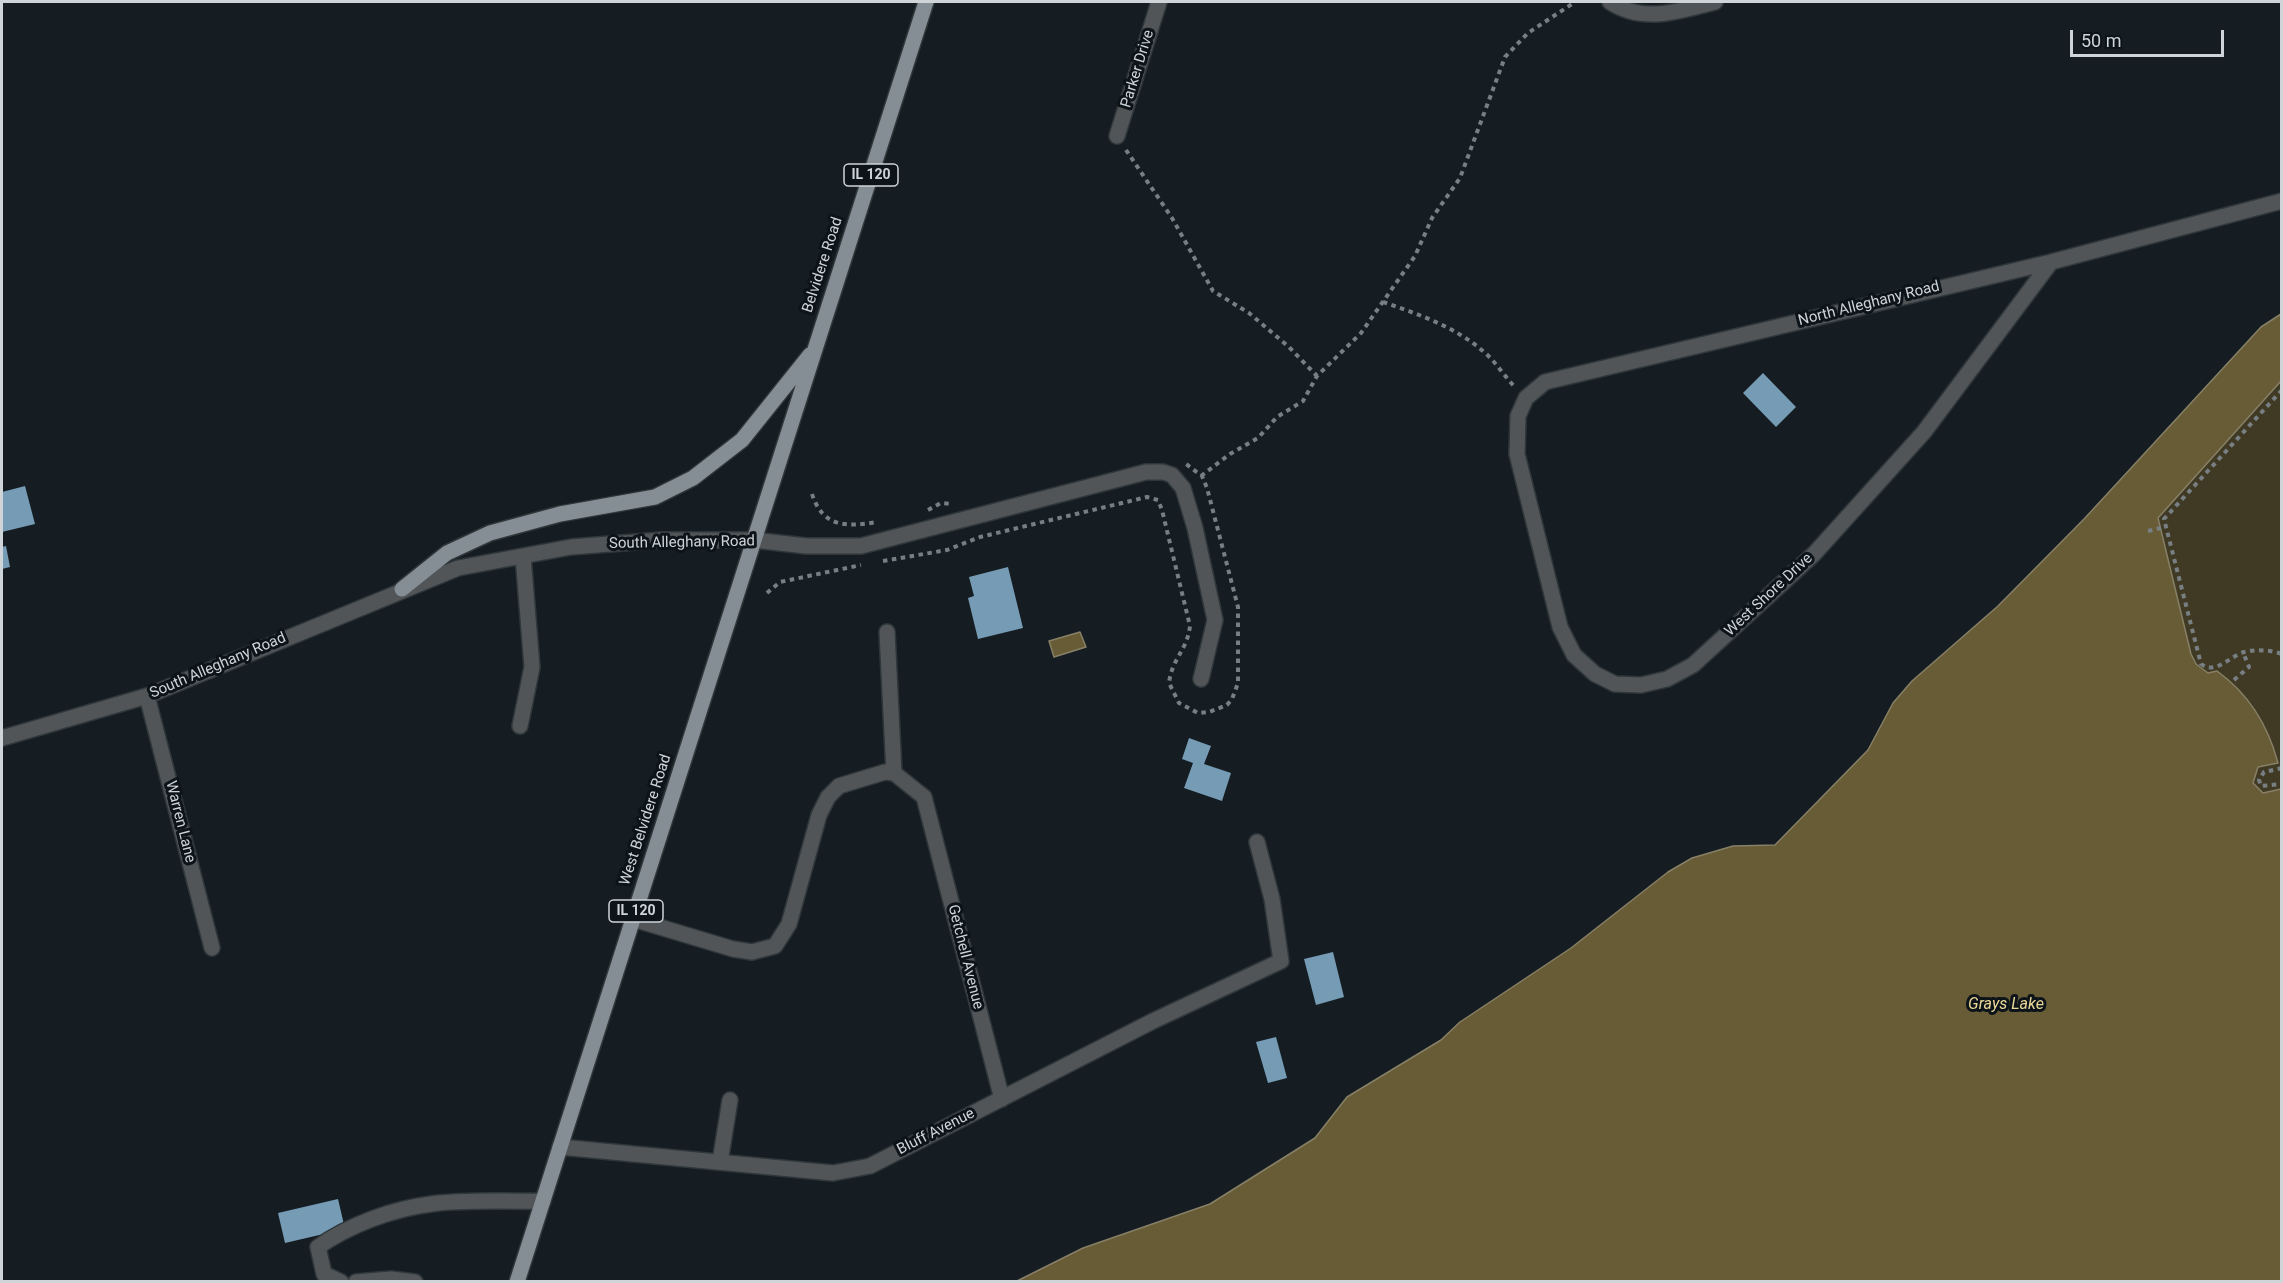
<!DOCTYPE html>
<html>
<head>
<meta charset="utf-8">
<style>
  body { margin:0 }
  #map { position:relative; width:2283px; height:1283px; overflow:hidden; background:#151d22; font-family:Roboto,sans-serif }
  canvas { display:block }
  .frame { position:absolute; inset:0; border:3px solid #ced4d8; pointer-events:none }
  .scale { position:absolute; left:2070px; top:30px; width:154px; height:27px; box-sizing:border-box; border:3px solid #ced4d8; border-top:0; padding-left:8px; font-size:18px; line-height:21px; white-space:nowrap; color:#ced4d8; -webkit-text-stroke:4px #0c1419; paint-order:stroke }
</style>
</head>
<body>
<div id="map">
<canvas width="2283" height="1283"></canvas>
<div class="frame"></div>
<div class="scale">50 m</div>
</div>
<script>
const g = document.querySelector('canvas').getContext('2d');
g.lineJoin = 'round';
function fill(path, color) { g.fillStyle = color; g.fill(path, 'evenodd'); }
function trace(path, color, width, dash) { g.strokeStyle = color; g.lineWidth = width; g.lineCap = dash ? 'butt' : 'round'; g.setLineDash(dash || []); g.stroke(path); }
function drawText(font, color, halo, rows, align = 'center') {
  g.font = font + ' Roboto,sans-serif'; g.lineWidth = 6; g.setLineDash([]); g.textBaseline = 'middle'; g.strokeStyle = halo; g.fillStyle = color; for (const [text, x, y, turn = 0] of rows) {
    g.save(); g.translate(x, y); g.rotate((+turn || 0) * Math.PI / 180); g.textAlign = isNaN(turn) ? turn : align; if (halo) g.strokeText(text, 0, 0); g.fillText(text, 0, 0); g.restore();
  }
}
const green = new Path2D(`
  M 2281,381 L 2281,789 L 2263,793 L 2253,783 L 2258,767 L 2278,763 L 2208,673 L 2196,664 L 2191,654 L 2158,518 Z`);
const water = new Path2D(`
  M 2281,314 L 2281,381 L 2158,518 L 2191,654 L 2196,664 L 2208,673 L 2217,671 C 2249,694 2268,725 2278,763 L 2258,767 L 2253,783 L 2263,793 L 2281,789 L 2281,1281 L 1017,1281 L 1083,1248 L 1210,1204 L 1315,1138 L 1347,1097 L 1441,1040 L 1460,1022 L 1571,948 L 1668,872 L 1692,858 L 1733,846 L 1775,845 L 1868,750 L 1893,703 L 1912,681 L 1998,606 L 2085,518 L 2261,327 Z
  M 1080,632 L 1086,647 L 1054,657 L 1049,641 Z`);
const building = new Path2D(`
  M 1763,373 L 1796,407 L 1776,427 L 1743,393 Z
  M 25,486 L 35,524 L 2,532 L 2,492 Z
  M 6,546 L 10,567 L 2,569 L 2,547 Z
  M 1008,567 L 1023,628 L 978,639 L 968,598 L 974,596 L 969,577 Z
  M 1189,738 L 1211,746 L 1204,764 L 1231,773 L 1222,801 L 1184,788 L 1193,763 L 1182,759 Z
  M 1333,952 L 1344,997 L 1316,1005 L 1304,959 Z
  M 1276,1037 L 1287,1078 L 1268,1083 L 1256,1042 Z
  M 338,1199 L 345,1229 L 285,1243 L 278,1213 Z`);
const path = new Path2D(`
  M 1126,150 L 1172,218 L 1213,291 L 1249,313 L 1289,347 L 1317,376
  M 1383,302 C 1418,314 1456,327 1484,352 C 1496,362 1504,376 1515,387
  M 2282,390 L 2164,519 L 2201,664 C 2216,675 2230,656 2244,652 C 2256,649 2270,650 2282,654
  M 1201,476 L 1230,454 L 1258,438 L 1277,417 L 1303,401 L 1317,376 L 1361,333 L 1415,256 L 1432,218 L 1460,178 L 1505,57 L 1528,33 L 1575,2
  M 812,494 C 823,528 847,527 877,522
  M 928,510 L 941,503 L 951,504
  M 2148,531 L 2165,527
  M 883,561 L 947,550 L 980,537 L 1147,497 L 1158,500 L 1162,510 L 1190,626 C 1187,651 1172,658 1169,683 L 1179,703 L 1198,713 L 1209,712 L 1227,705 L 1232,699 L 1238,683 L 1238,607 L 1207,488 L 1202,476 L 1186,464
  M 767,593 L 780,582 L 861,565
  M 2234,680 L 2249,667 L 2243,652
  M 2282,768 L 2264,772 L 2259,780 L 2261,786 L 2282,784`);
const minor = new Path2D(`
  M 1610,2 C 1644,24 1679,11 1715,2
  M 1117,136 L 1159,2
  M 2051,262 L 1924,432 L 1814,554 L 1693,665 L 1667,679 L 1641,685 L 1615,684 L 1595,674 L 1574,655 L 1560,627 L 1517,454 L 1518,416 L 1526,398 L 1545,382 L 2051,262 L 2282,201
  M 887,632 L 894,773
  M 147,696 L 212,948
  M 520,726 L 532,667 L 523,556
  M 2,738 L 147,696 L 458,568 L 571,547 L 661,540 L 754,540 L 806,546 L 861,546 L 1146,472 L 1163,472 L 1172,475 L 1183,488 L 1195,528 L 1215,620 L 1201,679
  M 633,919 L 733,949 L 752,952 L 775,946 L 789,924 L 819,815 L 828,797 L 839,786 L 885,772 L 894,773 L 924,797 L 1002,1099
  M 560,1147 L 833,1173 L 870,1166 L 1153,1021 L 1281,961 L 1272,899 L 1257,842
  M 720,1162 L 730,1100
  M 341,1282 L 324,1274 L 318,1247 C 349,1225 392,1209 431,1204 C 467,1199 506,1202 543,1201
  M 356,1282 L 391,1279 L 415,1282`);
const major = new Path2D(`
  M 402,589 L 447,553 L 490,533 L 560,514 L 655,497 L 693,478 L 742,440 L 810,355
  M 517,1282 L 926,2`);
const shields = [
  [871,175,54],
  [636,911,54]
];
const shieldNames = [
  ["IL 120",871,175],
  ["IL 120",636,911]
];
const streetNames = [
  ["Parker Drive",1138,69,-73],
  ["Belvidere Road",823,265,-72],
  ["North Alleghany Road",1869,304,-14],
  ["South Alleghany Road",682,543,-1],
  ["West Shore Drive",1769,595,-43],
  ["South Alleghany Road",218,666,-23],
  ["West Belvidere Road",646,820,-72],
  ["Warren Lane",180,822,76],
  ["Getchell Avenue",965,957,76],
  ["Bluff Avenue",936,1132,-27]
];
const waterNames = [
  ["Grays Lake",2006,1005]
];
fill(green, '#403a25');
fill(water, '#685c37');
trace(water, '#878067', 1.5);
fill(building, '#769cb5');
trace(minor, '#2f373b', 18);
trace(major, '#2f373b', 18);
trace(path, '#787f83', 4, [4.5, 4.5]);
trace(minor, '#515558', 15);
trace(major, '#868e95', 15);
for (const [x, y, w] of shields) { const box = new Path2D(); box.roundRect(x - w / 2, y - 11, w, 22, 4.5); g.fillStyle = '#0c1419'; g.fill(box); trace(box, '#ced4d8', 1.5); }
drawText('bold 14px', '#ced4d8', null, shieldNames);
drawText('15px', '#ced4d8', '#0c1419', streetNames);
drawText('italic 16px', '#ebd797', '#0c1419', waterNames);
</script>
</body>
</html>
